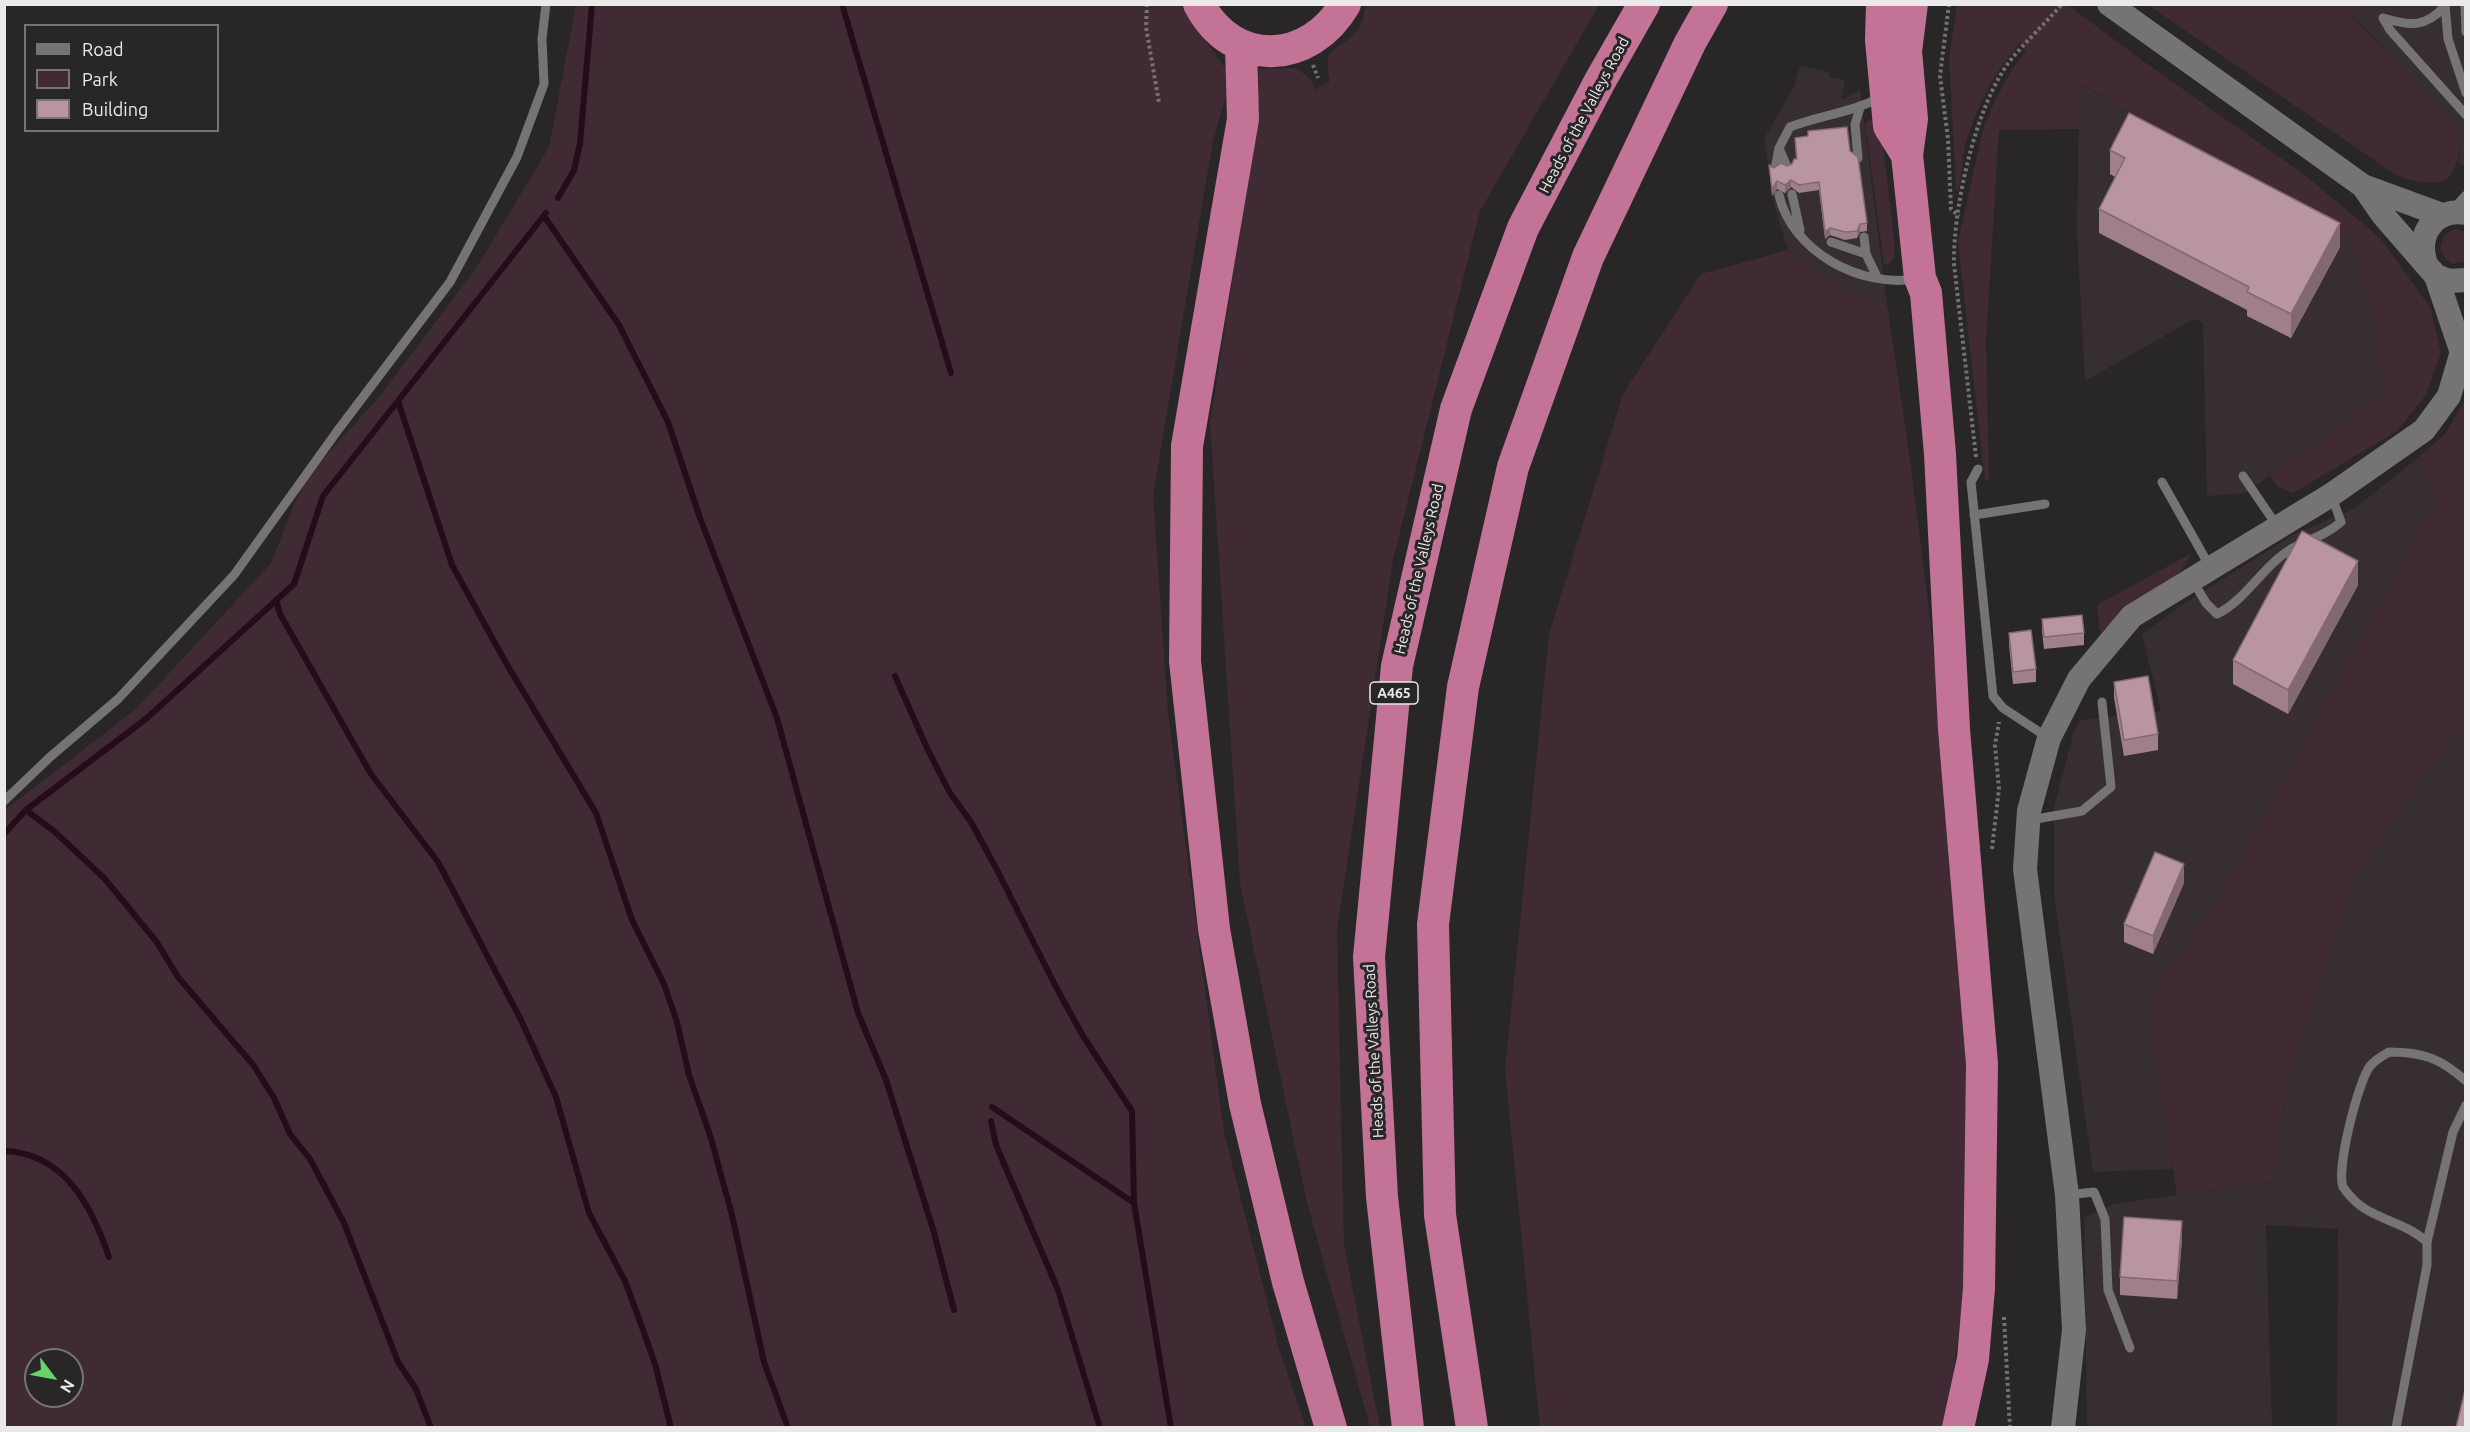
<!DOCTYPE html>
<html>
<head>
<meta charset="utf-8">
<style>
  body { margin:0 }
  #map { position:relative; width:2470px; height:1432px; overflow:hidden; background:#292627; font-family:Ubuntu,sans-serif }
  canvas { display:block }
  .frame { position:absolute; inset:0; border:6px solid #ebe9ea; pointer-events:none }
  .legend { position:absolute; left:24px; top:24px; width:195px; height:108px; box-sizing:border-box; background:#292627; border:2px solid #777475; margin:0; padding:8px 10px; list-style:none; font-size:18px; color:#ebe9ea }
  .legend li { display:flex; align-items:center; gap:12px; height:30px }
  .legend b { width:30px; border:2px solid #777475 }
  .north { position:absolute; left:24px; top:1348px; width:60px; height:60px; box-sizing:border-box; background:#292627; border:2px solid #777475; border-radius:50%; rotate:122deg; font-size:16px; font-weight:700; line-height:24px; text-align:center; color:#ebe9ea }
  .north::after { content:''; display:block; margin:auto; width:21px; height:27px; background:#66d466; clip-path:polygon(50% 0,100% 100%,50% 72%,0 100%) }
</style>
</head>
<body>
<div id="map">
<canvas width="2470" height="1432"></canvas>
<div class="frame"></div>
<ul class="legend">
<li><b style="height:8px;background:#767374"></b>Road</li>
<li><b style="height:16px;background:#402a33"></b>Park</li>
<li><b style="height:16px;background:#b994a2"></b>Building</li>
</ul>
<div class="north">N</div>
</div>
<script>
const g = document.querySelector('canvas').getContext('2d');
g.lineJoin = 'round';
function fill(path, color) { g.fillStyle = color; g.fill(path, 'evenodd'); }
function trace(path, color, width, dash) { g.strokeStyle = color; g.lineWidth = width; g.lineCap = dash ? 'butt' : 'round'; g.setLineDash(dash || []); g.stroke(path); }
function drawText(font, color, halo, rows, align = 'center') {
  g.font = font + ' Ubuntu,sans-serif'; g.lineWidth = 6; g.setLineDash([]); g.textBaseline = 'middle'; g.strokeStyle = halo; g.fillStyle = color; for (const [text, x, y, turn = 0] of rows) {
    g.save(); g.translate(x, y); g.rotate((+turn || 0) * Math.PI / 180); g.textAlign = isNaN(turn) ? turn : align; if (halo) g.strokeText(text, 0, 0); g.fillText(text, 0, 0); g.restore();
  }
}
const built = new Path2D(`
  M 2362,5 L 2465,5 L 2465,166 L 2459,163 L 2462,136 L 2352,14 Z
  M 1800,66 L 1830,72 L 1829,77 L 1845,80 L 1841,100 L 1860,90 L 1887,305 L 1844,291 L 1814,272 L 1788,250 L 1774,204 L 1764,139 L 1794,87 Z
  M 2082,85 L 2351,240 L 2370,312 L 2385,385 L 2380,397 L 2245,493 L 2207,496 L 2203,323 L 2194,319 L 2085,381 L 2077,234 L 2079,106 Z
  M 2420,456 L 2437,498 L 2224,889 L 2147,1001 L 2173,1169 L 2093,1172 L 2054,895 L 2054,808 L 2074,731 L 2080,720 L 2161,711 L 2142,635 L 2180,606 L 2294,534 L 2354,509 Z
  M 2454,732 L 2465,738 L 2465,1427 L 2337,1427 L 2338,1229 L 2266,1225 L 2272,1427 L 2087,1427 L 2084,1218 L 2113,1204 L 2272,1182 L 2290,1070 L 2354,881 Z`);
const green = new Path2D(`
  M 576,5 L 1180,5 L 1225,68 L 1226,96 L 1213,141 L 1153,495 L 1168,713 L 1224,1132 L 1279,1349 L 1306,1427 L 5,1428 L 5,810 L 136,709 L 271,563 L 304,480 L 380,396 L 475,270 L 549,147 ZM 36,1360 L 72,1360 L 72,1396 L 36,1396 Z
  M 1366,5 L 1599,5 L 1480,211 L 1393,560 L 1337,930 L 1344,1245 L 1380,1427 L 1370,1427 L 1306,1199 L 1240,883 L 1210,423 L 1257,123 L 1259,69 L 1296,68 L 1312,80 L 1314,90 L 1330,81 C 1321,40 1342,53 1359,28 C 1363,22 1364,11 1366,5 Z
  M 1957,5 L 2068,5 L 2143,61 L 2306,176 L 2380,238 L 2430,307 L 2441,353 L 2426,395 L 2397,431 L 2293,493 L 2278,487 L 2270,475 L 2380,397 L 2385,385 L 2370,312 L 2351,240 L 2083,85 L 2079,129 L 1999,130 L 1986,340 L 1989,479 L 1985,481 L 1958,242 L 1983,129 L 1996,98 L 2013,68 L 2026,51 L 2019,44 C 1993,74 1976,108 1965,146 C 1962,159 1963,180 1956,191 L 1949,57 Z
  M 2148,5 L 2362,5 L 2352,15 L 2462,136 C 2456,184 2445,190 2399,177 Z
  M 1869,119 L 1881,129 L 1895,247 L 1894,258 L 1888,265 L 1884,264 L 1865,124 Z
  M 2456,229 L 2465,231 L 2465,262 L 2452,264 L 2446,260 L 2440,248 L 2444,235 Z
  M 1788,250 C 1823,280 1843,290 1887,305 C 1919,507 1943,709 1956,913 C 1963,1009 1971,1106 1969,1202 C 1968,1278 1957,1353 1944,1427 L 1540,1428 L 1505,1069 L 1549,634 L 1623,394 L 1701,274 Z
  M 2465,400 L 2465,738 L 2454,732 L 2354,881 L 2290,1070 L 2272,1182 L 2177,1195 L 2147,1001 L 2224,889 L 2437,498 L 2420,456 L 2445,434 Z
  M 2192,553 C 2175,591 2127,604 2100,634 L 2097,605 Z`);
const stream = new Path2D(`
  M 842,4 L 951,373
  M 558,198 L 574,170 L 580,144 L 592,4
  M 544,216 L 619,325 L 668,422 L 700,518 L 777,718 L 858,1013 L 886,1080 L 933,1229 L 954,1310
  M 398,401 L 452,565 L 506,663 L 596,813 L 632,920 L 664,984 L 677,1022 L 689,1075 L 710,1135 L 732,1215 L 764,1362 L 788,1428
  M 276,600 L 280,614 L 371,774 L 438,862 L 521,1020 L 556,1097 L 589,1213 L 625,1281 L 642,1327 L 655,1364 L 671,1428
  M 895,676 L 927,748 L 950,793 L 971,822 L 996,868 L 1057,989 L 1083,1036 L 1132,1111 L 1134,1203 L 1171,1428
  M 26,810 L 55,832 L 104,878 L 156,941 L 178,977 L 254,1066 L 274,1098 L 290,1134 L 310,1159 L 344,1223 L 398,1362 L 416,1389 L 431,1428
  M 4,834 L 26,810 L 147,718 L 294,584 L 323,496 L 546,213
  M 992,1107 L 1134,1203
  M 991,1121 L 996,1145 L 1058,1290 L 1100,1428
  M 4,1151 C 65,1153 92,1207 109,1257`);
const path = new Path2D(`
  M 1147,4 L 1146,27 L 1159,103
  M 1949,4 L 1940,76 L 1948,139 L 1951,209 L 1959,216
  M 1313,65 L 1318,78
  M 1976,457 L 1954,264 C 1953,208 1975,108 2009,62 C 2025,42 2045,24 2062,4
  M 1992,849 L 1999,789 L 1995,745 L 1999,722
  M 2004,1317 L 2010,1428`);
const service = new Path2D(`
  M 2465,4 L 2466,32
  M 2445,5 L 2448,39 L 2466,93
  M 2444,7 C 2425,28 2410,26 2383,18 L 2390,30 L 2466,115
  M 1779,148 L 1787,167
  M 1858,158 L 1855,124 L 1860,108
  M 1775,169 L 1779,148 L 1790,127 C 1821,115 1851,113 1881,97
  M 1792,194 L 1800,230
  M 1779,195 C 1792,252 1861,288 1915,279
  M 2453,209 L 2466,195
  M 1864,237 L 1866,254
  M 1831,242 L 1866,254 L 1877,277
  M 1978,469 L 1971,482 L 1993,696 L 2003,708 L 2047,737
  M 2243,476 L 2277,526
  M 2162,482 L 2210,567
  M 1974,515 L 2045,504
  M 2193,581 L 2206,603 L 2217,614 C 2247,599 2263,566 2291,549 C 2307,540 2327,535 2341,522 L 2332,497
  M 4,801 L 50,757 L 118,699 L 234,575 L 338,430 L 450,282 L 517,157 L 544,84 L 542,39 L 546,4
  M 2030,820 L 2082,811 L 2111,787 L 2102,702
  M 2067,1195 L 2094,1192 L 2105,1219 L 2108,1290 L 2130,1348
  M 2427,1242 L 2453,1132 L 2466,1105
  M 2396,1428 L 2427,1265 L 2427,1242 C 2403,1220 2372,1220 2352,1198 C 2349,1195 2345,1190 2343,1187 C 2336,1169 2358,1082 2370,1066 C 2375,1060 2382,1056 2389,1052 C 2423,1052 2440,1058 2466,1081`);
const tertiary = new Path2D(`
  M 2109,4 L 2363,186 L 2383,215 L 2436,276 L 2461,350
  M 2363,186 L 2442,215
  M 2425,261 C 2417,233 2435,208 2466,213
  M 2436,276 L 2449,281 L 2466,280
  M 2063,1428 L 2074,1330 L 2067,1195 L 2025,869 L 2029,811 L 2049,738 L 2079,679 L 2132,616 L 2331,495 L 2424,430 L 2449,396 L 2466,338`);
const trunk = new Path2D(`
  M 1199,4 C 1233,69 1310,65 1345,4
  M 1882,4 L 1881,40 L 1889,126 L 1907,155
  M 1912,4 L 1906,51 L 1912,119 L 1907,155 L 1920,278 L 1926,293 L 1940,454 L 1954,729 L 1982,1064 L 1979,1288 L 1973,1359 L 1958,1428
  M 1241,46 L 1243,119 L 1187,446 L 1185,661 L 1214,929 L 1245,1104 L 1288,1282 L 1331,1428
  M 1408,1428 L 1382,1197 L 1369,957 L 1397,666 L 1456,409 L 1523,228 L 1600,81 L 1644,4
  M 1472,1428 L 1440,1215 L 1433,924 L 1463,687 L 1513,467 L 1588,257 L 1690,43 L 1712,4`);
const wall = new Path2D(`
  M 1795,138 L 1850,151 L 1867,223 L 1867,231 L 1860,232 L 1857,238 L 1845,240 L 1830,235 L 1825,239 L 1819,190 L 1799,193 L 1791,187 L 1785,193 L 1777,189 L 1772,196 L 1769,165 L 1774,168 L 1787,166 L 1792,164 L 1796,159 Z
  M 2110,150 L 2340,247 L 2291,338 L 2247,316 L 2247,310 L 2099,233 L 2099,209 L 2115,177 L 2110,174 Z
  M 2358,585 L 2288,714 L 2233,684 L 2233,660 Z
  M 2042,619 L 2084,633 L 2084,645 L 2044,649 L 2042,631 Z
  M 2009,633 L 2036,669 L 2036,682 L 2013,684 L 2009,645 Z
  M 2114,682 L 2158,734 L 2158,750 L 2124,756 L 2114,698 Z
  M 2184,883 L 2153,954 L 2124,942 L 2124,924 Z
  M 2182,1239 L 2177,1299 L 2120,1295 L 2120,1277 Z`);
const shadedWall = new Path2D(`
  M 1791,180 L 1791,187 L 1785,193 L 1785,185 Z
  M 1777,181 L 1777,189 L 1772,196 L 1772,189 Z
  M 2340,223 L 2340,247 L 2291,338 L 2291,314 Z
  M 1860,224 L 1860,232 L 1857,238 L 1857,231 Z
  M 1830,228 L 1830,235 L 1825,239 L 1825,232 Z
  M 2358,561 L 2358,585 L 2288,714 L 2288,690 Z
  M 2184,864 L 2184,883 L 2153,954 L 2153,936 Z
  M 2182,1221 L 2182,1239 L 2177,1299 L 2177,1281 Z`);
const building = new Path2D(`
  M 2129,113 L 2340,223 L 2291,314 L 2247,292 L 2249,287 L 2099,209 L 2125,158 L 2110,150 Z
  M 1847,127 L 1850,151 L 1858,157 L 1867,223 L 1860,224 L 1857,231 L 1845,232 L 1830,228 L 1825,232 L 1819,182 L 1799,185 L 1791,180 L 1785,185 L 1777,181 L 1772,189 L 1769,165 L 1774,168 L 1781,163 L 1787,166 L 1792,164 L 1794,159 L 1797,159 L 1795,138 L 1808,136 L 1808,131 Z
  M 2302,531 L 2358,561 L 2288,690 L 2233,660 Z
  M 2082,615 L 2084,633 L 2044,637 L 2042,619 Z
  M 2031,630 L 2036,669 L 2013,672 L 2009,633 Z
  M 2148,676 L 2158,734 L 2124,740 L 2114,682 Z
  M 2155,852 L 2184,864 L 2153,936 L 2124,924 Z
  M 2124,1217 L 2182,1221 L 2177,1281 L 2120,1277 Z
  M 2466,1386 L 2466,1428 L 2456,1428 Z`);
const shields = [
  [1394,693,48]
];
const shieldNames = [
  ["A465",1394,693]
];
const streetNames = [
  ["Heads of the Valleys Road",1584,115,-62],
  ["Heads of the Valleys Road",1419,569,-77],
  ["Heads of the Valleys Road",1374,1051,-93]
];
fill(built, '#372e32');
fill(green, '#402a33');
trace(stream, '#260c18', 6);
trace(path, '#747172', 4, [3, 3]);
trace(service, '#767374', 9);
trace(tertiary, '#767374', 24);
trace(trunk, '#c37496', 32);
fill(wall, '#9f7f8b');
fill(shadedWall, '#826871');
fill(building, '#b994a2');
trace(building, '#826871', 1.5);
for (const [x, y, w] of shields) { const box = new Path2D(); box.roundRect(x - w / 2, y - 11, w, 22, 4.5); g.fillStyle = '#292627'; g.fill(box); trace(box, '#ebe9ea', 1.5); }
drawText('bold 14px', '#ebe9ea', null, shieldNames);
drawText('15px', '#ebe9ea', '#292627', streetNames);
</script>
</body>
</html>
